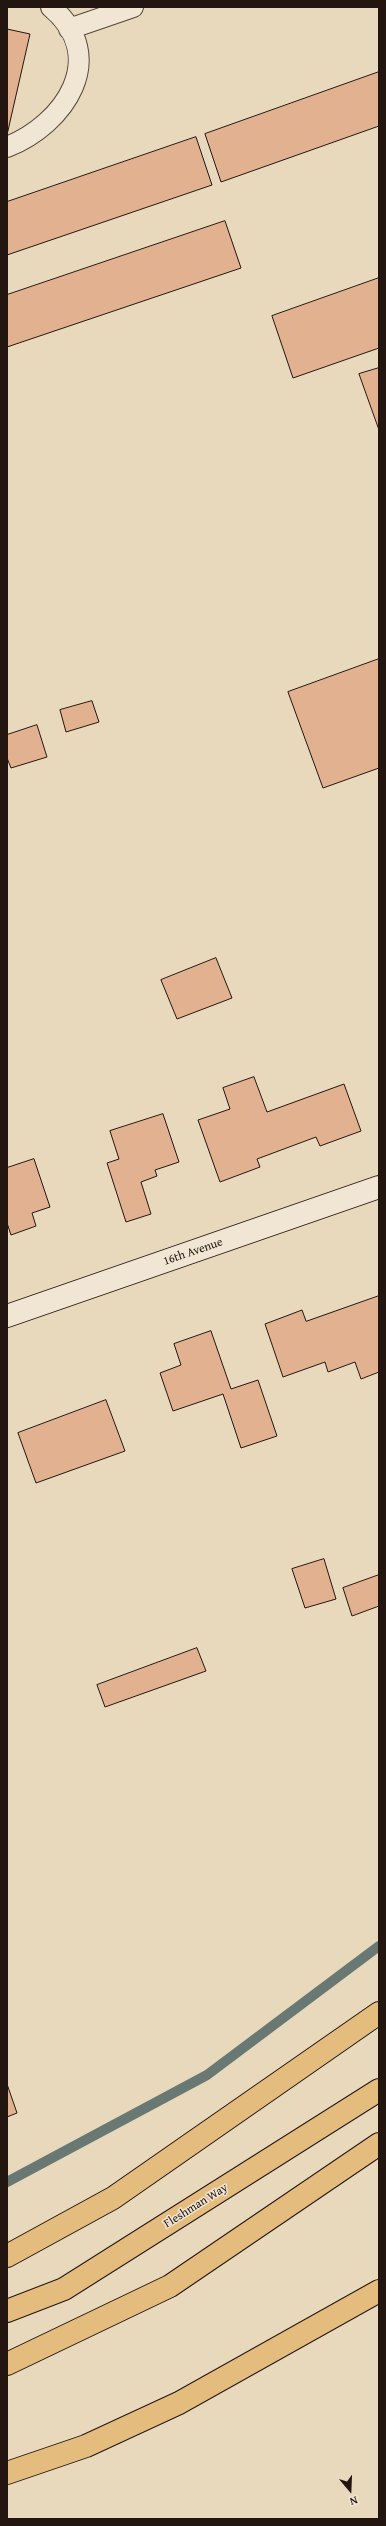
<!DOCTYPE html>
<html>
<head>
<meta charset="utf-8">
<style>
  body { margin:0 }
  #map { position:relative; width:386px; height:2526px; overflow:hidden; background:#e8d9bc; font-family:"Gentium Book Plus",serif }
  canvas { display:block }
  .frame { position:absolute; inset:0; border:8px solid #231611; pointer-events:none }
  .north { position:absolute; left:330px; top:2470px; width:40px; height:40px; -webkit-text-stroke:3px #f0e6d3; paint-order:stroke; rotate:161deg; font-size:11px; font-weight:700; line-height:16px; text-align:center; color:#231611 }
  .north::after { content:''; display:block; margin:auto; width:14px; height:18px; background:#231611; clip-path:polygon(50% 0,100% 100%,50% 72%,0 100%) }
</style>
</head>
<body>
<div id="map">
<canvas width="386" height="2526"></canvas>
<div class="frame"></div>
<div class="north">N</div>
</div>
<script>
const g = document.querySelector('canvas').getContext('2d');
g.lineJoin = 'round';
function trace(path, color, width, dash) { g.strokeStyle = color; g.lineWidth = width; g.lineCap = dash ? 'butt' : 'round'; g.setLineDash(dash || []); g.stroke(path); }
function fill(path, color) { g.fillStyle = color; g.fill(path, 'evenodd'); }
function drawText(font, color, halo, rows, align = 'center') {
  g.font = font + ' "Gentium Book Plus",serif'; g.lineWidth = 3; g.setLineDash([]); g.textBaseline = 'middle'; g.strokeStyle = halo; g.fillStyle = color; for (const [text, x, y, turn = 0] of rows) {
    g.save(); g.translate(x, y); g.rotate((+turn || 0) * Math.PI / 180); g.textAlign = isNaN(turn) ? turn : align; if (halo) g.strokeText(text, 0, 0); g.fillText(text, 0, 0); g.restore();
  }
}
const stream = new Path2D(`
  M 7,2182 L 207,2075 L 379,1946`);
const building = new Path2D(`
  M 7,29 L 30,34 L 7,135 Z
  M 379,72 L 379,126 L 221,182 L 205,134 Z
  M 196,137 L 212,185 L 7,255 L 7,202 Z
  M 225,221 L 241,268 L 7,347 L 7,295 Z
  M 379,278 L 379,348 L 293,378 L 272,316 Z
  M 379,368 L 379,430 L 359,374 Z
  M 379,659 L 379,768 L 323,788 L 288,692 Z
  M 92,701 L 99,722 L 66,732 L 60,710 Z
  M 37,725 L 47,757 L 11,768 L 7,758 L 7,735 Z
  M 216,958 L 232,998 L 177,1019 L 161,980 Z
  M 254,1077 L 267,1112 L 344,1084 L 361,1131 L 320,1146 L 316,1137 L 257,1159 L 260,1167 L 220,1182 L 198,1120 L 230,1109 L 223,1088 Z
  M 163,1114 L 179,1162 L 155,1170 L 157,1176 L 141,1182 L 151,1214 L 126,1222 L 107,1163 L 119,1159 L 110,1131 Z
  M 34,1159 L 50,1207 L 32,1213 L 36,1226 L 11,1235 L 7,1223 L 7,1168 Z
  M 379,1296 L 379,1372 L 361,1379 L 355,1362 L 328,1372 L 325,1362 L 283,1377 L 265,1324 L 302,1310 L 306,1321 Z
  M 211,1331 L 231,1389 L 258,1380 L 277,1436 L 241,1448 L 223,1394 L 173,1411 L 160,1373 L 181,1365 L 174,1344 Z
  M 106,1400 L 125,1451 L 36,1483 L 18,1433 Z
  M 324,1559 L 336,1599 L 305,1608 L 292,1569 Z
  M 379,1575 L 379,1606 L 352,1616 L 343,1588 Z
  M 197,1648 L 206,1671 L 105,1707 L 97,1685 Z
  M 7,2084 L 17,2113 L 7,2117 Z`);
const lane = new Path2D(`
  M 69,29 L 133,7
  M 7,147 C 65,124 110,57 51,7`);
const secondary = new Path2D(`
  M 7,1316 L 379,1187`);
const primary = new Path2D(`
  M 7,2256 L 113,2198 L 379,2013
  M 7,2311 L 64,2289 L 379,2090
  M 7,2364 L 170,2286 L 379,2144
  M 7,2473 L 86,2446 L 179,2403 L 379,2291`);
const streetNames = [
  ["16th Avenue",193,1252,-19],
  ["Fleshman Way",196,2206,-32]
];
trace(stream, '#697873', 10);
fill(building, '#e2b190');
trace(building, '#231611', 1);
trace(lane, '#54473c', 22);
trace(secondary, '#231611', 24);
trace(primary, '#231611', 24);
trace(lane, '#f0e6d3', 20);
trace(secondary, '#f0e6d3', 22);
trace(primary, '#e4bc7e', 22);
drawText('12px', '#231611', '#f0e6d3', streetNames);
</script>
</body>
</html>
